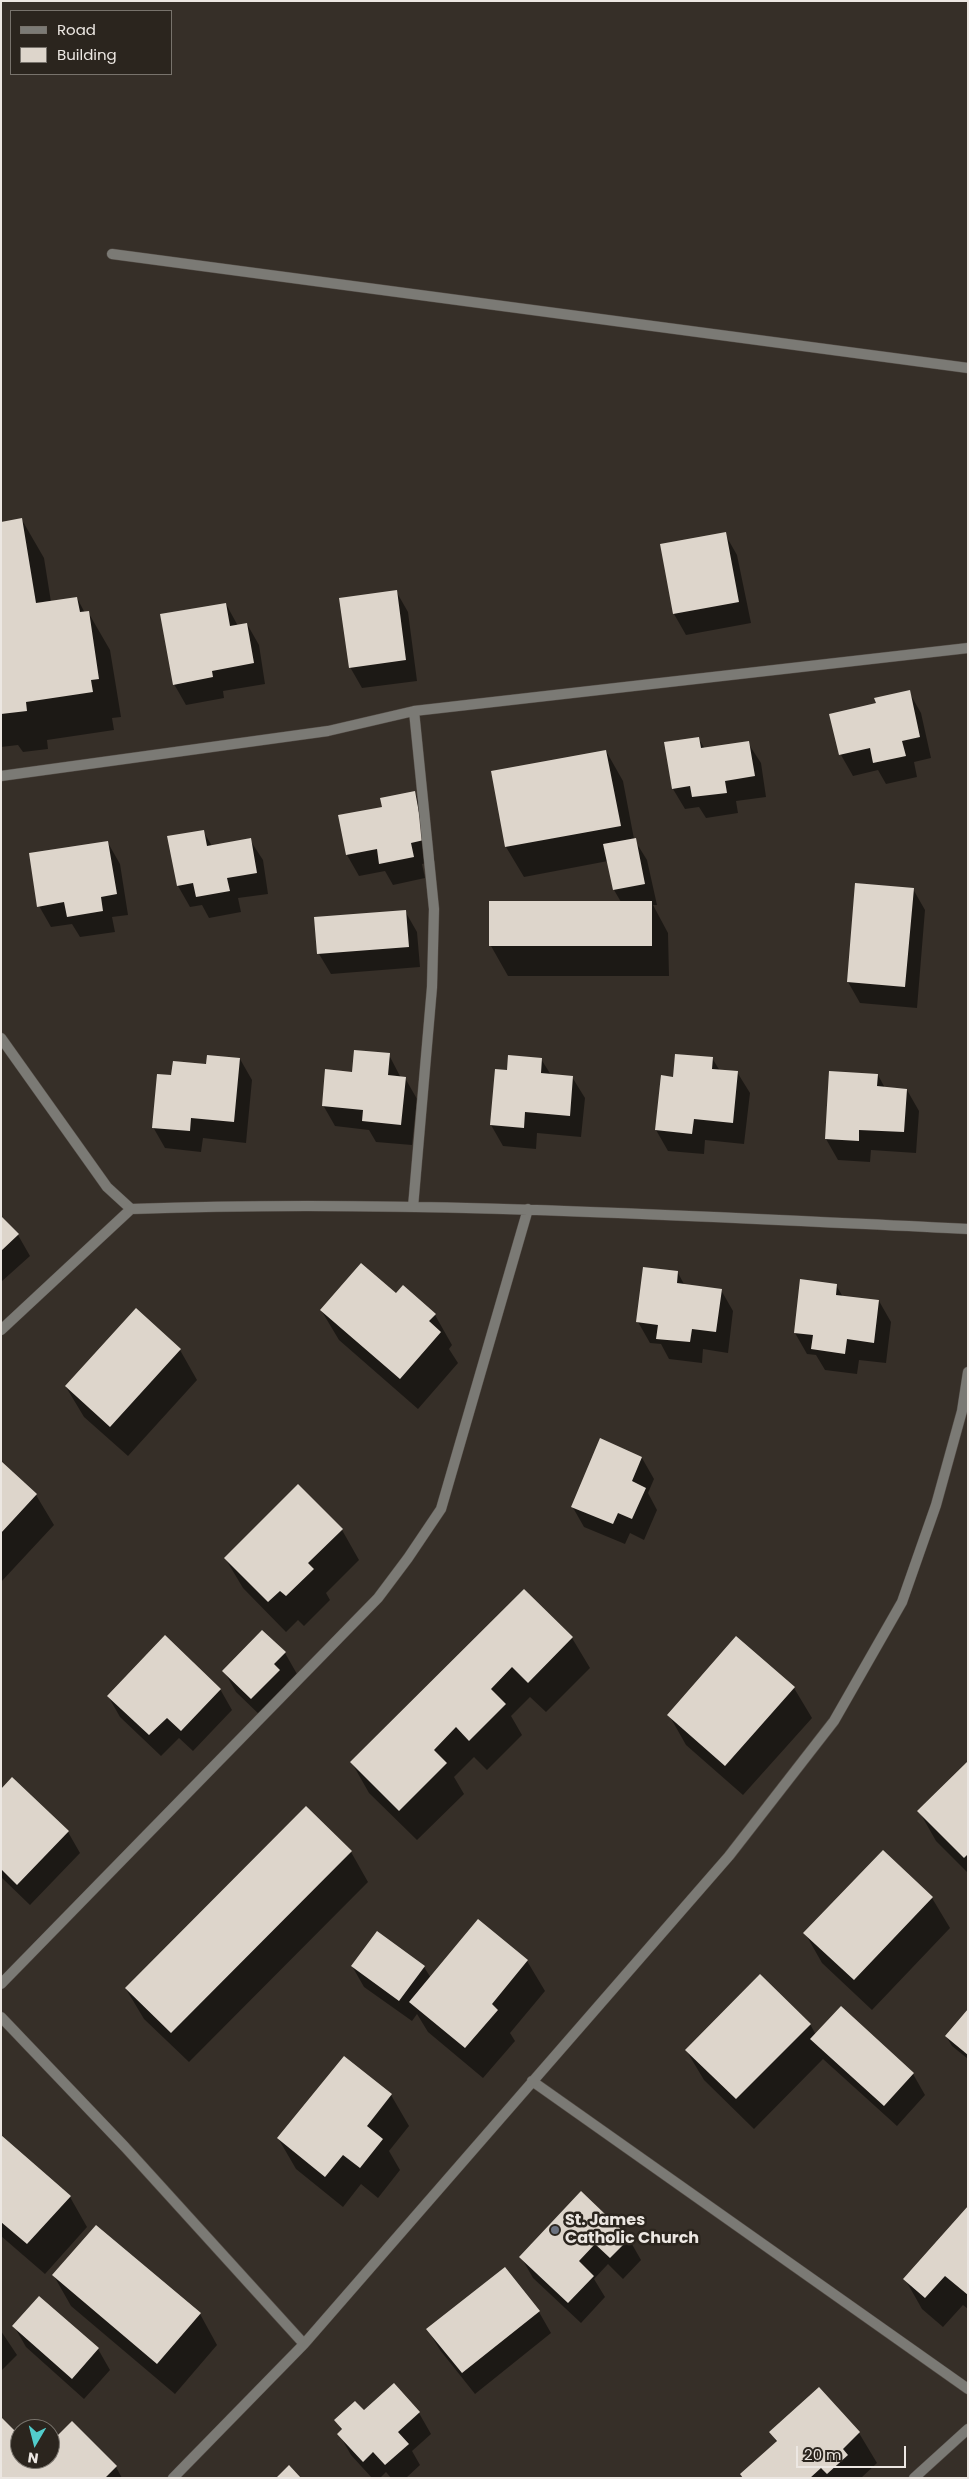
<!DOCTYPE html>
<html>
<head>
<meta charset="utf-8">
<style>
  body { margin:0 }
  #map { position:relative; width:969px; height:2479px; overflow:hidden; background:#362f28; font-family:Poppins,sans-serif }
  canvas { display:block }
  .frame { position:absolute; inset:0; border:2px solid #ece7e2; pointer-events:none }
  .legend { position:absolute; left:10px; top:10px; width:162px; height:65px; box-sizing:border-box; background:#2b251e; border:1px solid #78736c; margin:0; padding:6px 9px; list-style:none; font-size:15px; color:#ece7e2 }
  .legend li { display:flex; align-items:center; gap:10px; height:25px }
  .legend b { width:25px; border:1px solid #78736c }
  .north { position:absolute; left:10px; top:2419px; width:50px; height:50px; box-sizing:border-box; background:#2b251e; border:1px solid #78736c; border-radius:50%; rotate:188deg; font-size:14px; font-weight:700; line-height:20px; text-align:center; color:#ece7e2 }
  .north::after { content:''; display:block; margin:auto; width:18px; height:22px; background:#52cdcc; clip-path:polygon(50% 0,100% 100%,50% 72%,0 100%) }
  .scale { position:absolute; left:796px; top:2446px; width:110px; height:22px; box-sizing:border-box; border:2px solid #ece7e2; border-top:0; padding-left:6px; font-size:15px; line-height:18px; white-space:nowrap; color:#ece7e2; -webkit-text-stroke:4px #2b251e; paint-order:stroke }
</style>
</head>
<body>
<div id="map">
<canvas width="969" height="2479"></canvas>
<div class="frame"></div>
<ul class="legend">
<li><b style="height:6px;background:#7b7a75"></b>Road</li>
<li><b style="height:14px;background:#ddd5cb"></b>Building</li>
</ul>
<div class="north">N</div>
<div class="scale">20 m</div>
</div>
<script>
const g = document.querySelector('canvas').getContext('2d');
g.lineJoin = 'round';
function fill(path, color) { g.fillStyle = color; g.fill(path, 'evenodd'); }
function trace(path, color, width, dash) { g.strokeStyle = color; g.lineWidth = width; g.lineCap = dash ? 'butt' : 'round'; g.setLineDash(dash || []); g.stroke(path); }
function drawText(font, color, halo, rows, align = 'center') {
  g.font = font + ' Poppins,sans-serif'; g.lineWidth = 5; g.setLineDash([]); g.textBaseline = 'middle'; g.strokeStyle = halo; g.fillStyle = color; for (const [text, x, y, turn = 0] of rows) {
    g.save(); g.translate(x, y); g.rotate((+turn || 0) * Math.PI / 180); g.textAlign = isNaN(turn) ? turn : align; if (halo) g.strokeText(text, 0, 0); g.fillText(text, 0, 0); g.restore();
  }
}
const shadow = new Path2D(`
  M 22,520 L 44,558 L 51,602 L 77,598 L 85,613 L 88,612 L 110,650 L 121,717 L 112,718 L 114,730 L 47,740 L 48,749 L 23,752 L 18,745 L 1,747 L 1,523 Z
  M 725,534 L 737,555 L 751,623 L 686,635 L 674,614 Z
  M 396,591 L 408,612 L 417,681 L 362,688 L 350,667 Z
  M 226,604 L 238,626 L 247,624 L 259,645 L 265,684 L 223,691 L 224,698 L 186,705 L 174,684 Z
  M 909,692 L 921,713 L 931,758 L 914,762 L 917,777 L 886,784 L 878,770 L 853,776 L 841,755 L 878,704 Z
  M 698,738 L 705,749 L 748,743 L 761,763 L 766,797 L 736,801 L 738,813 L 706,818 L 699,807 L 685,809 L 673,789 Z
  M 606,751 L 623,781 L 634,839 L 647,860 L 657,905 L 653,905 L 668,933 L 669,976 L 508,976 L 491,946 L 621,902 L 614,890 L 608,861 L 524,877 L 506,847 Z
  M 414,792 L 426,813 L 435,861 L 422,864 L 425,878 L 393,885 L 385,871 L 359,876 L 347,855 L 383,808 Z
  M 203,831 L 212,846 L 250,840 L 263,860 L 268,894 L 238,898 L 241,912 L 209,918 L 202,905 L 190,907 L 178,886 L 169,837 Z
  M 108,843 L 120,864 L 128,915 L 112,917 L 115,932 L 80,937 L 72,924 L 51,927 L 39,906 Z
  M 856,885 L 913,889 L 925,910 L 917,1008 L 860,1003 L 848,982 Z
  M 405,911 L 417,932 L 420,967 L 331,974 L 319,954 Z
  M 389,1055 L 401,1078 L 405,1078 L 417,1099 L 412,1145 L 376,1142 L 369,1130 L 335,1126 L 323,1105 L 353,1073 Z
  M 712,1058 L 720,1071 L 737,1072 L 750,1093 L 744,1144 L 705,1140 L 704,1154 L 668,1151 L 656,1130 L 674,1078 Z
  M 240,1059 L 252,1080 L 246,1143 L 203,1138 L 201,1152 L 165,1148 L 153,1127 L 172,1077 L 207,1065 Z
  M 541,1059 L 551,1075 L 572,1077 L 585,1098 L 581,1137 L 537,1133 L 536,1149 L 503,1146 L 491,1125 L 508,1071 Z
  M 878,1075 L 885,1088 L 907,1090 L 919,1111 L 916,1153 L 871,1150 L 870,1162 L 838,1160 L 826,1139 Z
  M 1,1218 L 18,1235 L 30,1256 L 1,1282 Z
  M 678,1273 L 685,1286 L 721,1290 L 733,1311 L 728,1353 L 703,1349 L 702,1363 L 669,1359 L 661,1344 L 650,1343 L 638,1322 Z
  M 836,1285 L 843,1297 L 879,1301 L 891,1322 L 886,1363 L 859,1360 L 857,1374 L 825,1370 L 816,1355 L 807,1354 L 795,1333 Z
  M 396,1295 L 435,1315 L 452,1345 L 449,1349 L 458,1363 L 418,1409 L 339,1340 L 321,1310 Z
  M 180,1350 L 197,1380 L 128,1456 L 84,1417 L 66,1387 Z
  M 642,1458 L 654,1479 L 648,1493 L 657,1510 L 644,1540 L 630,1533 L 625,1544 L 584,1527 L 572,1506 Z
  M 1,1463 L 36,1495 L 54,1525 L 1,1582 Z
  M 342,1530 L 359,1560 L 326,1593 L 330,1600 L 304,1626 L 298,1620 L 286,1632 L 243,1588 L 225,1558 Z
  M 524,1590 L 572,1638 L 590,1668 L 546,1712 L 530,1697 L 511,1716 L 522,1735 L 487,1770 L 474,1757 L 454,1777 L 464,1794 L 417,1840 L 369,1793 L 352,1763 Z
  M 736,1638 L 794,1688 L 812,1718 L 743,1795 L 686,1745 L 669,1715 Z
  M 285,1653 L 297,1674 L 286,1684 L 291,1692 L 264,1719 L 236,1692 L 224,1671 Z
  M 220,1689 L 232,1710 L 193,1751 L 179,1738 L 161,1756 L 120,1717 L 108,1696 Z
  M 968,1763 L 968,1873 L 936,1841 L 919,1811 Z
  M 1,1791 L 68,1832 L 80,1853 L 30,1905 L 1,1877 Z
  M 351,1852 L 368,1882 L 189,2062 L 144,2019 L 126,1989 Z
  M 932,1898 L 950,1928 L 872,2010 L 822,1963 L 805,1933 Z
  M 478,1920 L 527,1961 L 545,1991 L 510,2033 L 515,2041 L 483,2078 L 428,2032 L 417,2014 L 412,2021 L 364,1987 L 352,1966 L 378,1933 L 424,1967 L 431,1978 Z
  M 841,2008 L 913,2074 L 925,2095 L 897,2126 L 823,2059 L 754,2129 L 704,2080 L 686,2050 L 810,2024 L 816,2035 Z
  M 968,2012 L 968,2059 L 952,2046 L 946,2036 Z
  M 344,2058 L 391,2095 L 409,2126 L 389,2151 L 400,2170 L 378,2198 L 361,2184 L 343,2207 L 296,2169 L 278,2138 Z
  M 1,2136 L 70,2197 L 87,2227 L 45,2274 L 1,2236 Z
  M 581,2193 L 629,2239 L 641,2260 L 623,2279 L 608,2264 L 594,2279 L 605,2297 L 581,2323 L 533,2278 L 521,2257 Z
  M 968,2208 L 968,2309 L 963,2305 L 943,2327 L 922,2309 L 905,2279 Z
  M 505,2269 L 539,2312 L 551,2333 L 475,2394 L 440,2350 L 428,2330 Z
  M 54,2276 L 200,2314 L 217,2345 L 175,2394 L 71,2306 Z
  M 14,2326 L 98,2349 L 110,2370 L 84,2399 L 26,2347 Z
  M 1,2331 L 17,2355 L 1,2371 Z
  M 819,2389 L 859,2433 L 877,2463 L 861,2478 L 744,2478 L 777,2443 L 771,2432 Z
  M 364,2412 L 419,2413 L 431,2434 L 412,2451 L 420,2465 L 406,2478 L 391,2478 L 386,2472 L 380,2478 L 372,2478 L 351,2455 L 339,2434 L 342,2431 L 336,2420 Z
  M 72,2423 L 116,2467 L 122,2478 L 1,2478 L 20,2437 L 20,2459 L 50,2459 L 50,2445 Z`);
const building = new Path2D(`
  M 22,518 L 36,603 L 77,597 L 80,612 L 89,611 L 99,679 L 91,680 L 93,692 L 26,702 L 27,711 L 1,714 L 1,522 Z
  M 726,532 L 739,602 L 673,614 L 660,544 Z
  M 397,590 L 406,660 L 349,668 L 339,598 Z
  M 226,603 L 230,626 L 247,623 L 254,663 L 212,671 L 213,677 L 173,685 L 160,614 Z
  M 910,690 L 920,737 L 902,741 L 906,756 L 873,763 L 870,748 L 839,755 L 829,714 L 876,703 L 874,698 Z
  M 699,737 L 701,748 L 749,741 L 755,776 L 725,781 L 727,793 L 692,797 L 690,786 L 672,789 L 664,742 Z
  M 606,750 L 621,826 L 505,847 L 491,771 Z
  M 415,791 L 424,840 L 411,843 L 414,857 L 379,864 L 377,849 L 346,855 L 338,815 L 382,807 L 380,798 Z
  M 204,830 L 207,846 L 251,838 L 257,873 L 227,878 L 230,891 L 196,897 L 193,883 L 177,886 L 167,836 Z
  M 636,838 L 645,884 L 613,890 L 603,844 Z
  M 108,841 L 117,894 L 101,897 L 103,911 L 67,917 L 64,902 L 37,907 L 29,853 Z
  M 855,883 L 914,888 L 905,987 L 847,982 Z
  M 489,901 L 652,901 L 652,946 L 489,946 Z
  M 406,910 L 409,947 L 317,954 L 314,917 Z
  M 354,1050 L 390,1053 L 388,1075 L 406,1077 L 401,1125 L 362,1121 L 363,1110 L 322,1106 L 325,1069 L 352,1072 Z
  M 675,1054 L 713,1057 L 712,1069 L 738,1071 L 733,1123 L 694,1119 L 692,1134 L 655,1130 L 661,1075 L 673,1077 Z
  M 207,1055 L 240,1058 L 234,1122 L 191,1118 L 190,1131 L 152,1128 L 157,1074 L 171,1075 L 173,1061 L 206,1064 Z
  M 508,1055 L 542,1058 L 541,1073 L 573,1076 L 570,1116 L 525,1112 L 524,1128 L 490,1125 L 495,1069 L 507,1070 Z
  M 829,1071 L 878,1074 L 877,1086 L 907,1089 L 904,1132 L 859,1130 L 859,1141 L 825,1139 Z
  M 1,1216 L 19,1234 L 1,1251 Z
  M 361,1263 L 396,1293 L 403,1285 L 436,1314 L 429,1321 L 441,1332 L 400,1379 L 320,1310 Z
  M 643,1267 L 678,1271 L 677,1283 L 722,1289 L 716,1332 L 692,1329 L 690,1342 L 656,1339 L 658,1325 L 636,1322 Z
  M 800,1279 L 837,1284 L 836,1295 L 879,1300 L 874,1343 L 847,1339 L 845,1354 L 811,1349 L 813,1335 L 794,1333 Z
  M 136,1308 L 181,1349 L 110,1427 L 65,1386 Z
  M 600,1438 L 642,1457 L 632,1481 L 646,1488 L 632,1519 L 618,1513 L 613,1524 L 571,1507 Z
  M 1,1461 L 37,1494 L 1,1533 Z
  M 298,1484 L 343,1529 L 308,1563 L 314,1569 L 286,1596 L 280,1591 L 268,1602 L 224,1558 Z
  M 524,1589 L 573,1637 L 528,1683 L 512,1667 L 491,1689 L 506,1704 L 469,1741 L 456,1727 L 434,1750 L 447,1763 L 399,1811 L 350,1762 Z
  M 262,1630 L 286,1652 L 274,1664 L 280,1670 L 251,1699 L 222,1671 Z
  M 165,1635 L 221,1689 L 181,1731 L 167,1718 L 149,1735 L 107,1696 Z
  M 736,1636 L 795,1687 L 725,1766 L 667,1715 Z
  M 968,1761 L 968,1854 L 964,1858 L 917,1811 Z
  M 12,1777 L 69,1831 L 17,1885 L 1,1869 L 1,1789 Z
  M 306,1806 L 352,1851 L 171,2033 L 125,1988 Z
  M 883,1850 L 933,1897 L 854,1980 L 803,1933 Z
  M 478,1919 L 528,1960 L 492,2004 L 498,2010 L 465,2048 L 409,2002 Z
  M 377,1931 L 425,1966 L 399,2001 L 351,1966 Z
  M 760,1974 L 811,2024 L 736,2099 L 685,2050 Z
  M 841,2006 L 914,2073 L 884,2106 L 810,2039 Z
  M 968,2009 L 968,2055 L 945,2036 Z
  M 344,2056 L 392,2094 L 367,2126 L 383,2139 L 360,2168 L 343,2155 L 325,2177 L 277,2138 Z
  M 1,2135 L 71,2196 L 27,2244 L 1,2222 Z
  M 581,2191 L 630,2238 L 610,2258 L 595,2244 L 579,2261 L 594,2276 L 568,2303 L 519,2257 Z
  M 968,2206 L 968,2295 L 945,2276 L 925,2298 L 903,2279 Z
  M 96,2225 L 201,2313 L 157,2364 L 52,2275 Z
  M 505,2267 L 540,2311 L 462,2373 L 426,2329 Z
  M 39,2296 L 99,2348 L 72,2379 L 12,2326 Z
  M 394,2383 L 420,2412 L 398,2432 L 409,2444 L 385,2465 L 373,2452 L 363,2462 L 337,2434 L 342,2429 L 334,2420 L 355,2401 L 364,2410 Z
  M 819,2387 L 860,2432 L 843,2449 L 848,2455 L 827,2474 L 821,2468 L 810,2478 L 743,2478 L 740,2474 L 777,2441 L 769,2432 Z
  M 1,2417 L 20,2436 L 20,2459 L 50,2459 L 50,2443 L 72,2421 L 117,2466 L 105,2478 L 1,2478 Z
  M 289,2465 L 301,2478 L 276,2478 Z`);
const minor = new Path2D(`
  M 112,254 L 968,368
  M 1,776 L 328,731 L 414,711 L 968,648
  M 1,1038 L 107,1187 L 131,1209
  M 413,1207 L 432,987 L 434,909 L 414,711
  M 1,1330 L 131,1209 C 410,1199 689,1216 968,1229
  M 1,1984 L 378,1598 L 408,1558 L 441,1509 L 528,1209
  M 1,2017 L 125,2147 L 304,2344
  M 532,2081 L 968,2389
  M 173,2478 L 304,2344 L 729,1856 L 834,1721 L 902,1602 L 936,1505 L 962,1411 L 968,1372
  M 914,2478 L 968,2429`);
const markers = [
  [555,2230,5,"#6b7280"]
];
const poiNames = [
  ["St. James",565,2221],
  ["Catholic Church",565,2239]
];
fill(shadow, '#0007');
fill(building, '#ddd5cb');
trace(minor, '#534c46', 11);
trace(minor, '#7b7a75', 10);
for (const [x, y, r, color] of markers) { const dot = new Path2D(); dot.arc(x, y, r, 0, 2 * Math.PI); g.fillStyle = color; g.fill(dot); trace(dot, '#2b251e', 2); }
drawText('bold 16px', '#ece7e2', '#2b251e', poiNames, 'left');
</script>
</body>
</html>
